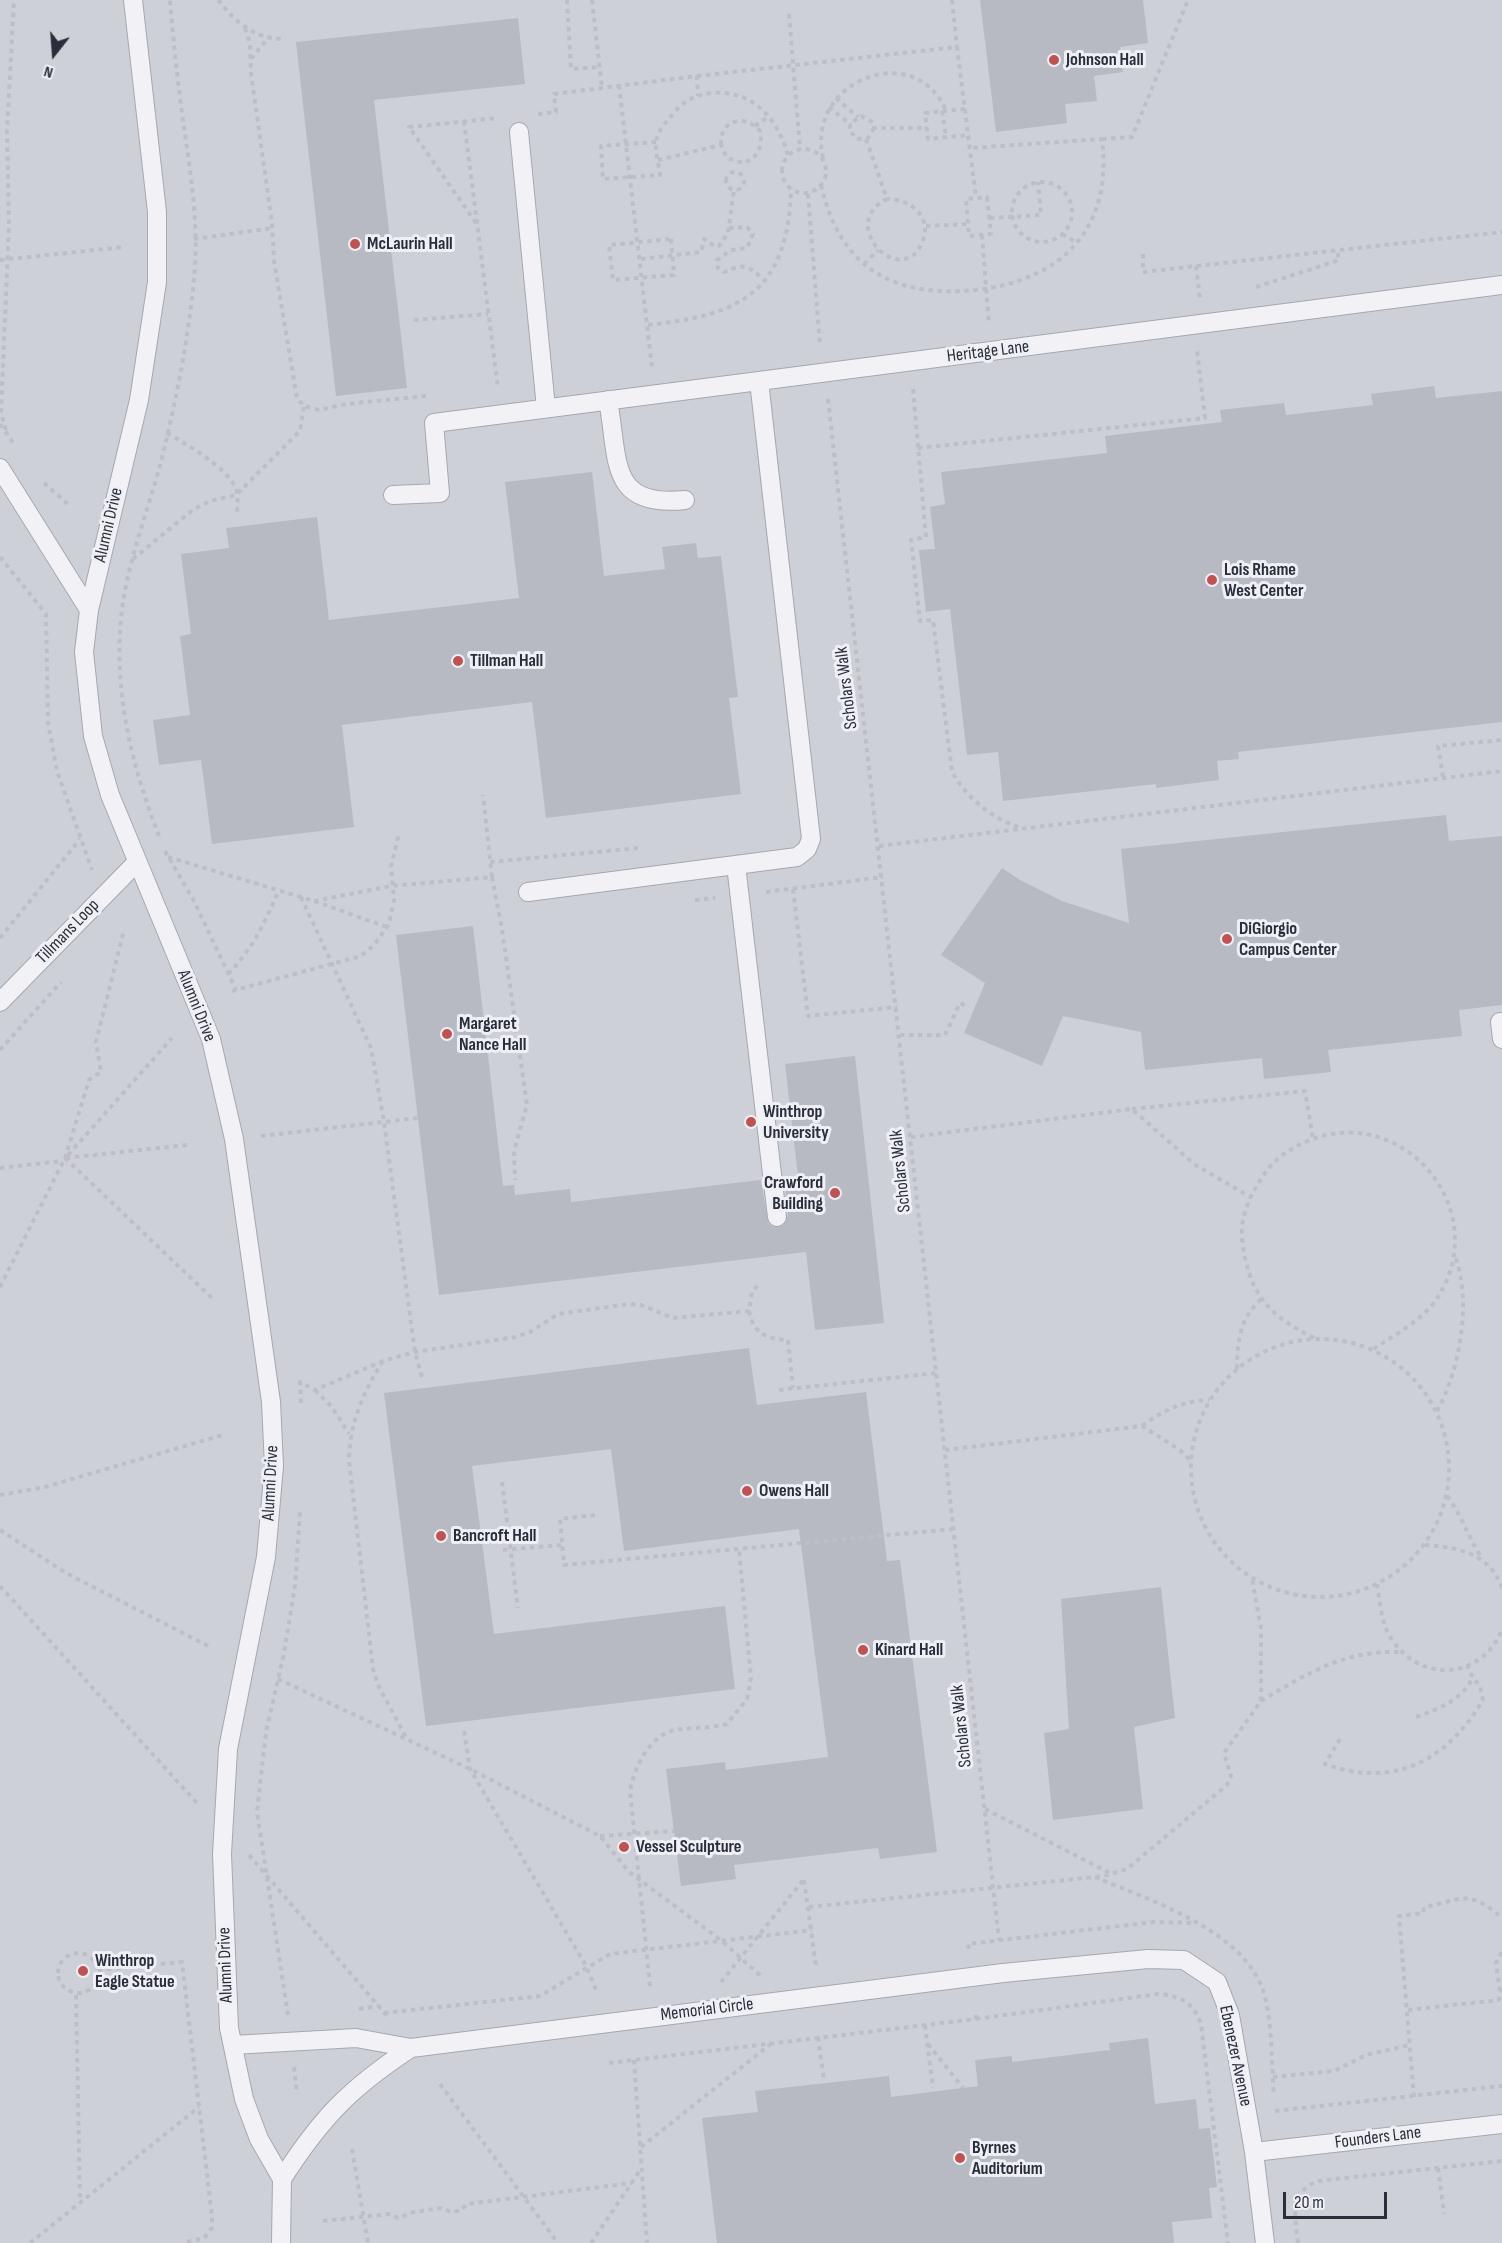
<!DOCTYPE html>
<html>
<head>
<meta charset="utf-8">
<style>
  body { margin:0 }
  #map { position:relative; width:1502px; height:2243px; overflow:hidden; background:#dfe1e7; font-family:"Sofia Sans Condensed",sans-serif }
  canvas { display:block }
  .north { position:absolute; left:24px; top:24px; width:60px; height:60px; -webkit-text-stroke:4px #eff0f5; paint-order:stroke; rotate:197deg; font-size:16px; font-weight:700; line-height:24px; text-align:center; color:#2a2e3c }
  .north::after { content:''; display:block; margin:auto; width:21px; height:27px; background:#2a2e3c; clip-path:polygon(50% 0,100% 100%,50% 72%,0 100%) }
  .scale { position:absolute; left:1283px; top:2192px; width:104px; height:27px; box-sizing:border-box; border:3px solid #2a2e3c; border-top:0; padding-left:8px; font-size:18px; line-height:21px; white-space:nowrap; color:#2a2e3c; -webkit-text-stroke:4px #eff0f5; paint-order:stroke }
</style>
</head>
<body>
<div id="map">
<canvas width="1502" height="2243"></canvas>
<div class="north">N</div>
<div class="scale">20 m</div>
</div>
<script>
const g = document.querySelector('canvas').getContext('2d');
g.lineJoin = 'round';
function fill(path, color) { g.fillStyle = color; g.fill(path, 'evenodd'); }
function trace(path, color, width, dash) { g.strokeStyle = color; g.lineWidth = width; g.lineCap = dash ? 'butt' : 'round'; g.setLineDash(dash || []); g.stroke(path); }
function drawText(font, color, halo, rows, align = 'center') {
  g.font = font + ' "Sofia Sans Condensed",sans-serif'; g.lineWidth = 6; g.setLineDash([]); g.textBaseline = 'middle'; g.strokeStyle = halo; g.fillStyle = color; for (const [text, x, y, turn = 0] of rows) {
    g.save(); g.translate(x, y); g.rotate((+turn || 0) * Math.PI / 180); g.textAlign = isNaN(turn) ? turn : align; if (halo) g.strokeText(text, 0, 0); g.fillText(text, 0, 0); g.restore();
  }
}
const built = new Path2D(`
  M 0,0 L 1502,0 L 1502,2243 L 0,2243 Z`);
const building = new Path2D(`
  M 980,0 L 1143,0 L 1148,43 L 1120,47 L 1123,72 L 1094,76 L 1097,101 L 1065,104 L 1067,123 L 996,132 Z
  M 518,18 L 525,84 L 374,100 L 407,388 L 336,396 L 296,42 Z
  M 1434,386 L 1436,398 L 1502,391 L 1502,722 L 1238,752 L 1239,759 L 1217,761 L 1219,780 L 1156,788 L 1156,784 L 1003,801 L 998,752 L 967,755 L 950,609 L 926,612 L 919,550 L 935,549 L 930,507 L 945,504 L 941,472 L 1107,453 L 1105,436 L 1222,422 L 1220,410 L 1284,403 L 1286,415 L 1373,405 L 1371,394 Z
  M 592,472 L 604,576 L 665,569 L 662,547 L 696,543 L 698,558 L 721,556 L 738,697 L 729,698 L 741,794 L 546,818 L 532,702 L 342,725 L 354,827 L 212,844 L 201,760 L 159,765 L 153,720 L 190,715 L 180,636 L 191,634 L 181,554 L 229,548 L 226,528 L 317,517 L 329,620 L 519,598 L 505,482 Z
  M 1446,815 L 1449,841 L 1502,836 L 1502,1005 L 1459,1010 L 1462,1036 L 1328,1050 L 1331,1072 L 1264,1079 L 1262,1058 L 1145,1070 L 1141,1032 L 1063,1016 L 1042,1066 L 964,1033 L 985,983 L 941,955 L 1002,868 L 1020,880 L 1062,901 L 1129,923 L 1121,849 Z
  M 473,926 L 503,1186 L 514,1185 L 515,1195 L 570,1189 L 571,1202 L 761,1180 L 768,1223 L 773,1227 L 783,1226 L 788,1216 L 784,1177 L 798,1176 L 785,1064 L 855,1056 L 884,1323 L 815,1330 L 806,1252 L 439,1295 L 396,935 Z
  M 749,1348 L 757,1405 L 866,1392 L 887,1561 L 900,1560 L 937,1852 L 880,1859 L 878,1848 L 734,1865 L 736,1879 L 681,1886 L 666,1769 L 725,1762 L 726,1770 L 828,1757 L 799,1529 L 624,1551 L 611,1449 L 472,1466 L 494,1634 L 725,1606 L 735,1689 L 426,1726 L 384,1393 Z
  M 1161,1587 L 1175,1718 L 1134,1727 L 1143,1809 L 1053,1820 L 1044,1733 L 1069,1729 L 1061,1599 Z
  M 1148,2038 L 1155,2104 L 1196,2099 L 1199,2129 L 1210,2128 L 1217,2187 L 1209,2188 L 1212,2218 L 1172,2222 L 1174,2243 L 717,2243 L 702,2118 L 758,2112 L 755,2091 L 889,2076 L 891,2097 L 978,2086 L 975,2060 L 1012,2056 L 1012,2062 L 1110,2050 L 1109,2043 Z`);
const path = new Path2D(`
  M 218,0 C 237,23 253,38 283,39
  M 567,0 L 571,69 L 599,67
  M 592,0 L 602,88
  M 952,0 L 957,47
  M 789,14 L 800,149
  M 245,28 L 250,43 L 251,73 L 272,223 L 274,261 L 297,398 L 304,406 L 319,410 L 346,404 L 426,396
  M 251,59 L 267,39
  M 697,76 L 957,47 L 976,198
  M 619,85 L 652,368
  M 836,98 L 858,117
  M 829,107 L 851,125
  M 965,109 L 925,113 L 928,139 L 970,135
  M 942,111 L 946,137
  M 538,114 L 556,112 L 554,94 L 697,76 L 698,96
  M 464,121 L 498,388
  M 755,126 L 769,116
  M 874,128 L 868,138 L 857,139 L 849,130 L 851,123 L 861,116 L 873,122 L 874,128 L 927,128
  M 866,139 L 887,199 C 836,224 901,290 922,243 C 933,218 912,199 887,199
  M 1102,139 L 1132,137 L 1188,0
  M 656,142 L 601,146 L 603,179 L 660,175 C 659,165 655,153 656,143 C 657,131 666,123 672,115 C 682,102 696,94 712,93 C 753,90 777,118 788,155
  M782 171a22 22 0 1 1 44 0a22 22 0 1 1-44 0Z
  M 823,158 C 805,80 916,38 946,111
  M 658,160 L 721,145 L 727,158 L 743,163 C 758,158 763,147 760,131 C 745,113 719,120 721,145
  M726 181a9 9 0 1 1 18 0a9 9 0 1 1-18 0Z
  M1012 212a30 30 0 1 1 60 0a30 30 0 1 1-60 0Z
  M 821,185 C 840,269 894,298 976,290 C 1063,280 1113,228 1102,139 L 971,148
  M 808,194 L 820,345
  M 987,197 L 991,234 L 969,236 L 966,199 Z
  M 990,218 L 1041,215 L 1038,182
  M 476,223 L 409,127 L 498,118
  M 926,226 L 967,224
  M 729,228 L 747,227 L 753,234 L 747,248 L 731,250 L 717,260 L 718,268 L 724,272 C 744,264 747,264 764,280
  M 1062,234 L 1077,243
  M 982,235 L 989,324
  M 194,239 L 273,228
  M 671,239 L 674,275 L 613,280 L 609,245 Z
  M 1143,254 L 1143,272 L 1502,232
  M 641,259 L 701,252 L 704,239 L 716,247 L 719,246 L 728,233 L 734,190
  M 0,260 L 123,247
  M 864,264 L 878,250
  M 1196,266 L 1200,299
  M 1256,287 L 1339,260 L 1337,250
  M 414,320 L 488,314
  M 648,325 C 743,315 788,291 791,188
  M 913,389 L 926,537 L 911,540 L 920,621 L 933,620 L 952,772 C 968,799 991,818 1021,828
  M 828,399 L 999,1940
  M 0,424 L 14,444
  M 6,430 L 1,413 L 2,389 L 9,225 L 7,132 L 14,0
  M 167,433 C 186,444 226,467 235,487 C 239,495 237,508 237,516
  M 918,448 L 1205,418 L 1197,350
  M 44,483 L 70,506
  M 0,557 L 46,614 L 48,723 L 57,771 L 92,870
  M 133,559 L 194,509 L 210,501 L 236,495 L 300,431 L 304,406
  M 1443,777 L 1438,746 L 1502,740
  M 159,836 C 132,766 114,695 121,619 C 126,565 147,514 161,462 C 177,397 190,332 195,266 C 198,214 189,163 182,113 C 177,75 173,38 170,0
  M 879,846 L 1502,771
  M 165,851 L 194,901 L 236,990
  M 168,857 L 314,901 L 387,927
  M 490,862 L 639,848
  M 492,877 L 502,929 L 527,1105 L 514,1151 L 515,1180
  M 793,889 L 808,1016 L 897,1007
  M 766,892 L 883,877
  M 301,897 L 371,1048 L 384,1122 L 415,1352 L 423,1381
  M 695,900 L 715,898
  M 314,901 L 391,886 L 492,877 L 483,795
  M 0,938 L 80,839
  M 228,974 C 252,950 265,922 279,890
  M 232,991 L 361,956 L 374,945 L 389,924 L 394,900 L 391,867 L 399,833
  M 900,1035 L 945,1035 L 960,1003 L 968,1007
  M 0,1050 L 61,982
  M 1132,1109 L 1305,1091 L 1313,1139
  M 261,1136 L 418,1118
  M 911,1137 L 1132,1109 L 1194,1164 L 1250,1197
  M 68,1155 L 172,1038
  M 65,1158 L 214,1300
  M 66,1158 L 187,1145
  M 0,1168 L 63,1161
  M 0,1287 L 65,1158 L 89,1080 L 101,1072 L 96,1042 L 124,930
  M 749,1311 C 753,1333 766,1339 788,1340 L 793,1388
  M 1314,1338 C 1266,1314 1248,1292 1242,1238 C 1240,1217 1250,1196 1261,1179 C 1272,1160 1290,1148 1310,1140 C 1406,1103 1495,1213 1436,1300 C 1420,1322 1394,1335 1372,1350
  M1191 1468a129 129 0 1 1 258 0a129 129 0 1 1-258 0Z
  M 383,1361 C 363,1393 350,1422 349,1460 L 373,1669 L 378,1685 L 407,1739
  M 1237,1369 C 1237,1341 1240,1319 1261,1299
  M 315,1390 L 332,1407 L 349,1434
  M 779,1390 L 937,1373
  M 301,1403 L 300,1382 L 315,1390 L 383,1361 L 415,1352 L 516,1337 L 530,1332 L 558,1314 L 629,1304 L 641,1305 L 673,1318 L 749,1311 L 752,1292 L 760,1283
  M 1437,1411 C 1460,1370 1472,1301 1455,1256
  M 1142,1426 C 1163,1410 1183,1401 1209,1400
  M 945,1450 L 1142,1426 L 1180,1450 L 1190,1460
  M 502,1482 L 518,1608
  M 0,1495 L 45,1487 L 226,1434
  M 1447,1496 C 1462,1515 1468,1538 1482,1558
  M 595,1515 L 560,1519 L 564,1565 L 954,1529
  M 0,1530 L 66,1573 L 212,1648
  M 1425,1545 C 1457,1547 1490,1553 1502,1588
  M 503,1550 L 562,1545
  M 1377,1584 C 1380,1601 1381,1624 1391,1638 C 1420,1684 1481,1680 1502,1630
  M 0,1586 L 197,1803
  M 278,1679 L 470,1769 L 600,1836 L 629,1872 L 722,1941 L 761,1976
  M 1261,1701 C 1308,1673 1344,1650 1401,1652
  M 1416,1717 C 1440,1708 1459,1702 1473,1678 L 1467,1666
  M 464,1731 L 470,1769 L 586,1966 L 597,1992
  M 1340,1739 L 1325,1764 C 1393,1789 1447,1761 1483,1700 L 1480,1686 L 1473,1678
  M 985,1809 L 1112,1874
  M 600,1836 L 674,1831
  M 249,1855 L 387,2016
  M 1095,1877 C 1149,1900 1237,1928 1261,1985 C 1273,2014 1271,2063 1274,2095
  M 804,1880 L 816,1966
  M 809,1907 L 1104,1876 L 1127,1869 L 1227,1785 L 1231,1776 L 1224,1753 L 1261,1701 L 1261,1628 L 1252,1579
  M 969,1949 L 968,1944 L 1154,1922 L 1193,1923
  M58 1973a20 20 0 1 1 40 0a20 20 0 1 1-40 0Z
  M 98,1970 L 182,1962 L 212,2217 L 212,2228 L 204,2238 L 183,2243
  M 721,1982 L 804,1879
  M 650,1986 L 630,1791 C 634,1768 648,1739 671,1731 C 685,1727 710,1729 727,1724 L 747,1699 L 751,1678 L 739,1549
  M 1502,1988 L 1499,2000 L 1502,2004
  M 1500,1991 L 1496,1963 L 1502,1952
  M 76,1995 L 80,2202
  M 359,2009 L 379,2006
  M 1408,2010 L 1499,2000
  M 384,2013 L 540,1996 L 610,1954 L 812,1930
  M 288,2015 L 257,1812 L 266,1732 L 284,1653 L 295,1586 L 300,1512
  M 976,2019 L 1158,1994 C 1181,1996 1193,2002 1201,2024 L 1228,2243
  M 925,2025 L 933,2088
  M 818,2037 L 824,2080
  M 928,2044 L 963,2088
  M 634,2060 L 647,2243
  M 609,2063 L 976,2019 L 976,2014
  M 294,2067 L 297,2094
  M 1273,2077 L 1334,2071 L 1366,2055 L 1410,2045
  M 440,2084 L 558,2243
  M 1414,2097 L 1399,1916 L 1423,1913 L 1424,1907 C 1462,1900 1468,1888 1502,1918
  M 1275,2111 L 1502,2086
  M 641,2147 L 772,2043
  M 352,2149 L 368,2243
  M 1438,2168 L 1444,2214
  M 323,2221 L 390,2214 L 398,2218 L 414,2212 L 441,2208 L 451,2212 L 460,2211 L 467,2204 L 632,2183
  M 30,2243 L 199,2107
  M 591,2243 L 641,2169
  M 1298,2243 C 1295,2217 1289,2194 1317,2181 L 1502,2161`);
const lane = new Path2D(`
  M 133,0 L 157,212 L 157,282 L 139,400 L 89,610 L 84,652 L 93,736 L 110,795 L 211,1039 L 234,1139 L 271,1402 L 274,1466 L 266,1557 L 228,1749 L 222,1854 L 229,2028 L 244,2099 L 259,2139 L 282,2179 L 281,2243
  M 519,132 L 546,408
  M 608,400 C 619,460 608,508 685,500
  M 0,468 L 89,610
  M 393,495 L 440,493 L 434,423 L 1502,285
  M 736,865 L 777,1217
  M 528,892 L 797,857 L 807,849 L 811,839 L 759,381
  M 0,1002 L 137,862
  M 1500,1022 L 1502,1039
  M 233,2045 L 356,2038 L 411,2048
  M 1254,2152 L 1502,2124
  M 282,2179 C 321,2118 350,2088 411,2048 L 1003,1973 L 1148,1959 L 1184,1960 L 1217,1982 L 1230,2015 L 1254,2152 L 1265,2243`);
const markers = [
  [1054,60,6,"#be5353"],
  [355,244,6,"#be5353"],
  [1212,580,6,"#be5353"],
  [458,661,6,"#be5353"],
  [1227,939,6,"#be5353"],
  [447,1034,6,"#be5353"],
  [751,1122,6,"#be5353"],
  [835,1193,6,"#be5353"],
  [747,1491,6,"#be5353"],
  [441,1536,6,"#be5353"],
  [863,1650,6,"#be5353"],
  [624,1847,6,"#be5353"],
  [83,1971,6,"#be5353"],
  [960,2158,6,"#be5353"]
];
const poiNames = [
  ["Johnson Hall",1066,60],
  ["McLaurin Hall",367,244],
  ["Lois Rhame",1224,570],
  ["West Center",1224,591],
  ["Tillman Hall",470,661],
  ["DiGiorgio",1239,929],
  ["Campus Center",1239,950],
  ["Margaret",459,1024],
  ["Nance Hall",459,1045],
  ["Winthrop",763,1112],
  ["University",763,1133],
  ["Crawford",823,1183,"right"],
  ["Building",823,1204,"right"],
  ["Owens Hall",759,1491],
  ["Bancroft Hall",453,1536],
  ["Kinard Hall",875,1650],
  ["Vessel Sculpture",636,1847],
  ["Winthrop",95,1961],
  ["Eagle Statue",95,1982],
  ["Byrnes",972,2148],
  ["Auditorium",972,2169]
];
const streetNames = [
  ["Heritage Lane",988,352,-7],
  ["Alumni Drive",109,525,-77],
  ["Scholars Walk",847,688,-97],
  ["Tillmans Loop",68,932,-46],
  ["Alumni Drive",196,1006,68],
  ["Scholars Walk",901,1171,-96],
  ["Alumni Drive",271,1483,-87],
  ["Scholars Walk",962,1726,-96],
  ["Alumni Drive",226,1965,-92],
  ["Memorial Circle",707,2010,-7],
  ["Ebenezer Avenue",1235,2056,78],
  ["Founders Lane",1378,2138,-7]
];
fill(built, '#ced0d8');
fill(building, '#b7bac3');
trace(lane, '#a5a8b0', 20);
trace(path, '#bebfc6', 4, [4.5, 4.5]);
trace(lane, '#f2f2f6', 18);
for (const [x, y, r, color] of markers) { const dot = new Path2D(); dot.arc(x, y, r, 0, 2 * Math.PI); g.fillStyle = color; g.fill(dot); trace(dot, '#eff0f5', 2); }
drawText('bold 18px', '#2a2e3c', '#eff0f5', poiNames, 'left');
drawText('18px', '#2a2e3c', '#eff0f5', streetNames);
</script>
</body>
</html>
